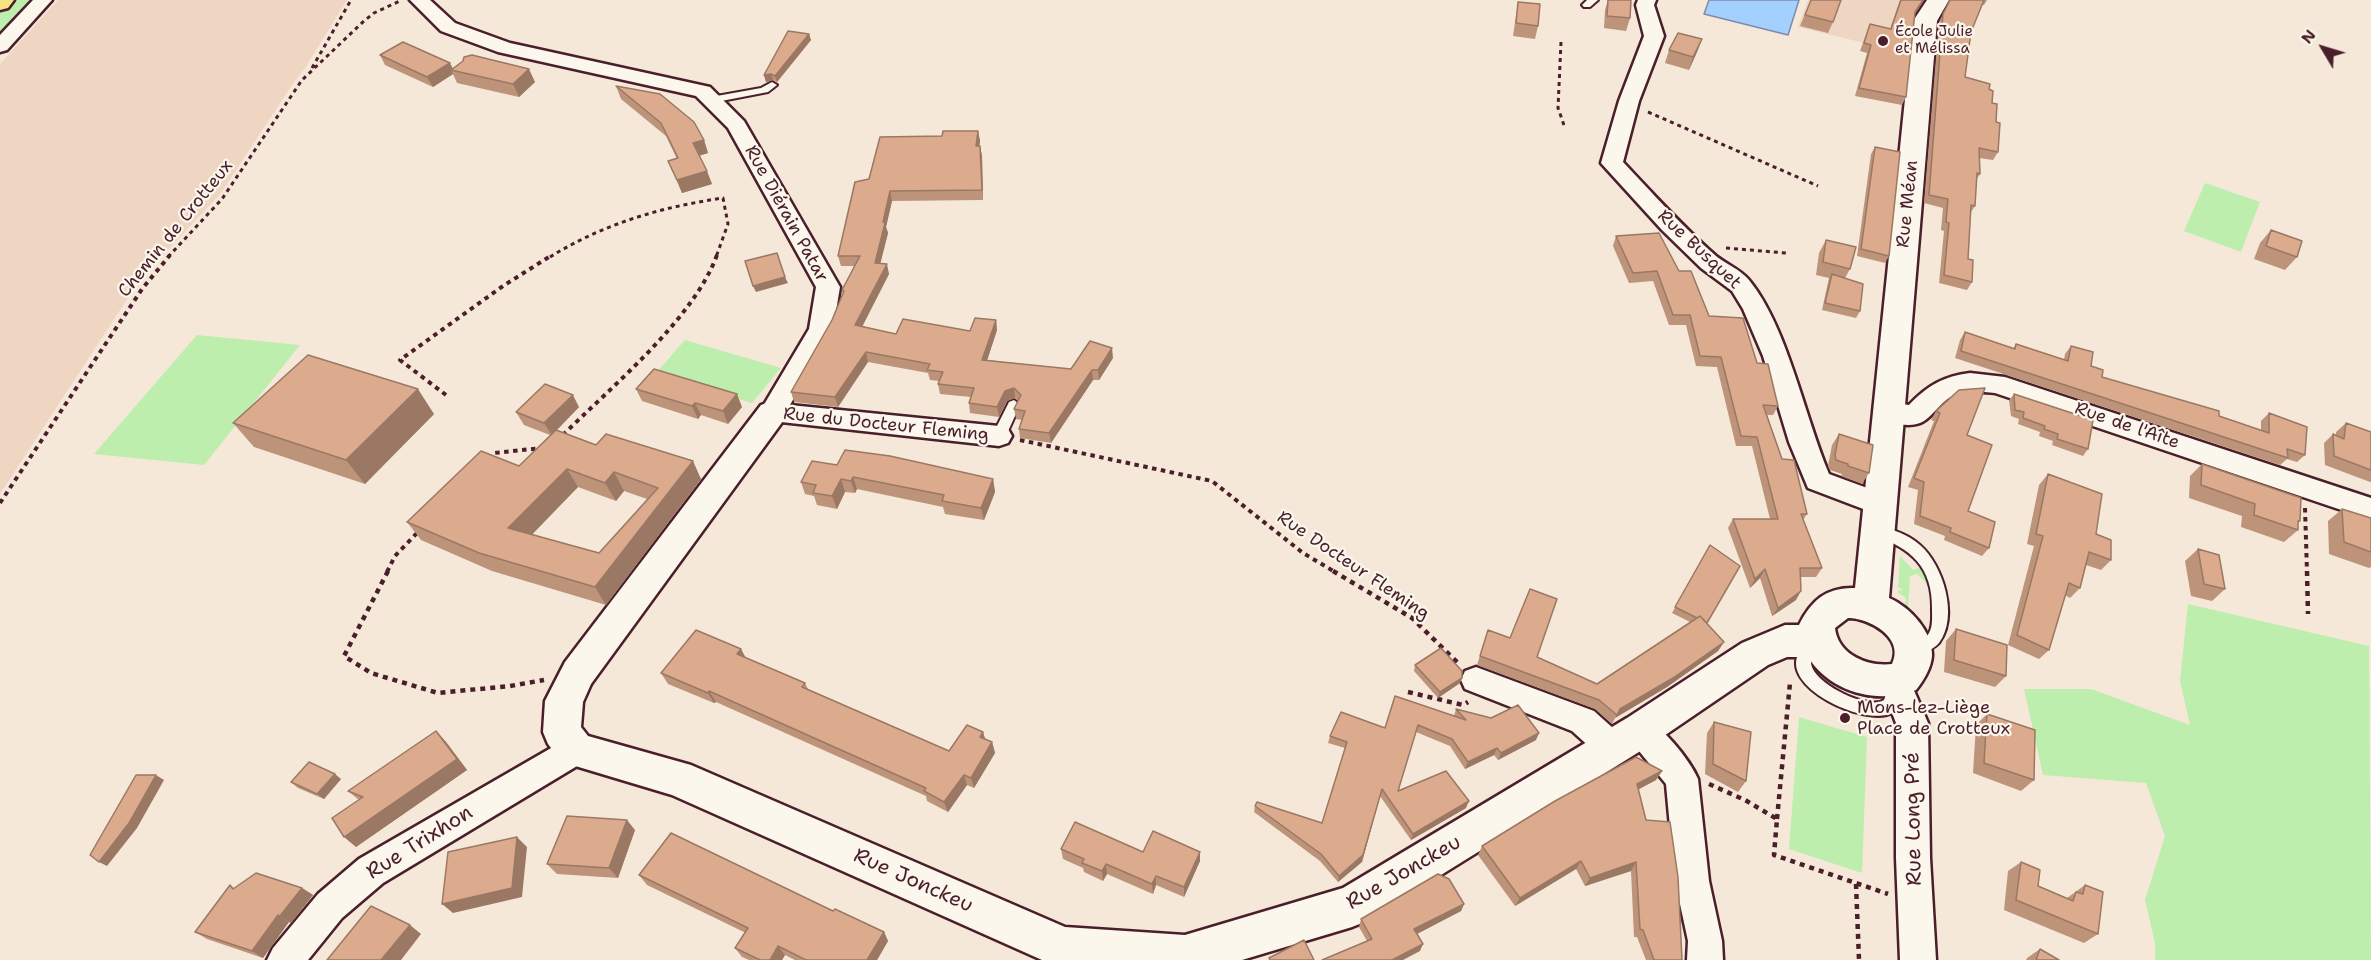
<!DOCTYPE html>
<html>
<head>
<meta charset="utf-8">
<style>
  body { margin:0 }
  #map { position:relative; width:2371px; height:960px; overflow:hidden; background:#f5e8d9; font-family:"Shantell Sans",sans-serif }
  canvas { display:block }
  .north { position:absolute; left:2293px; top:18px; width:60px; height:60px; -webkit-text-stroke:4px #fbf7ec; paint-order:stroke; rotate:308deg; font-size:16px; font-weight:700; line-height:24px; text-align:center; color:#4a1f2b }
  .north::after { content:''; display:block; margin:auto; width:21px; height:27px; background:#4a1f2b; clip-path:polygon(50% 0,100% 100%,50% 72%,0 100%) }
</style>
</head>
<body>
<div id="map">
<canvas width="2371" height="960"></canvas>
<div class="north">N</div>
</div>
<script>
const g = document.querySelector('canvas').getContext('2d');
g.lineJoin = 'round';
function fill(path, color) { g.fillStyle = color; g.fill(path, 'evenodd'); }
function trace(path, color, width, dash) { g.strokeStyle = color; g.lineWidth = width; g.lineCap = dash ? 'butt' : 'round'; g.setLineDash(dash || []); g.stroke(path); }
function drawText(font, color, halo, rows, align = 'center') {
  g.font = font + ' "Shantell Sans",sans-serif'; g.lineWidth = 4.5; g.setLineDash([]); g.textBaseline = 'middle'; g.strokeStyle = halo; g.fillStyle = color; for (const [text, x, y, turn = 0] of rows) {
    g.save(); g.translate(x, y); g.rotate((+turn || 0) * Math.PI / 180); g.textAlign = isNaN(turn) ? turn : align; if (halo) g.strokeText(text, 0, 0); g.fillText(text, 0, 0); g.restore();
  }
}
const built = new Path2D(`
  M 58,0 L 347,0 L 305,68 L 294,82 L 221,193 L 139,281 L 0,494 L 0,64 Z
  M 1808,0 L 1927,0 L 1921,10 L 1910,54 L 1798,27 Z`);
const green = new Path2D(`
  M 11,0 L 33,0 L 0,37 L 0,10 Z
  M 2205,183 L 2260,202 L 2241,252 L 2184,231 Z
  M 197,335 L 300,345 L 204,465 L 94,454 Z
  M 685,340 L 781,368 L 752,403 L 655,374 Z
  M 1900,556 L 1913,570 L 1921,567 L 1929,586 L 1917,574 L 1910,576 L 1908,608 L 1904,604 L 1906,601 L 1905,597 L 1898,593 L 1898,590 L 1902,591 L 1902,589 L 1898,587 Z
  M 2188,604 L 2369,646 L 2371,960 L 2155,960 L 2155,943 L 2145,900 L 2165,836 L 2146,783 L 2043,775 L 2024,689 L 2091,689 L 2190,725 L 2180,681 Z
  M 1799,717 L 1867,737 L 1862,873 L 1789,849 Z`);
const water = new Path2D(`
  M 1709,0 L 1799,0 L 1788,35 L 1704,14 Z`);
const pathFar2 = new Path2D(`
  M 1561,42 L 1558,108 L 1565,128
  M 312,68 L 351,0
  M 1648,112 L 1818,186
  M 1726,248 L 1786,253
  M 168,257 L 222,199 L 302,80 L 364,21 L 374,13 L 402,0
  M 550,257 C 603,224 661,207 723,198 L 728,224 L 716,257`);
const pathFar1 = new Path2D(`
  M 446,395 L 400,360 L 503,286 L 552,255
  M 563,435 C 612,386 693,320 717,255
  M 1020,440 L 1212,481 L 1303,553 L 1335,572
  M 489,459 L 494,453 L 542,448
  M 0,503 L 142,289 L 170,255
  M 2305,508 L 2307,572
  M 387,572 L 395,556 L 419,531`);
const path = new Path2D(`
  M 388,571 L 344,656 L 371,673 L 438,693 L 510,686 L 544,680
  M 1333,571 L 1412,618 L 1460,665
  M 2307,571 L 2308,614
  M 1408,692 L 1463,705 L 1468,702
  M 1709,784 L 1745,800 L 1777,819 L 1774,855 L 1888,894
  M 1777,819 L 1790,683
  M 1856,884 L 1859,960`);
const lane = new Path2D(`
  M 1587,0 L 1598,0 L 1590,7 L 1584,7 L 1582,5 Z
  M 772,82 L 777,85 L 768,92 L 711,103 L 706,100 L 711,97 L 761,88 Z
  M 1014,400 L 1020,405 L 1004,440 L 999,441 L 994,440 L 992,436 L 1009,402 Z
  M 1878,525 C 1893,530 1908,534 1920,545 C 1943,565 1959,616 1939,643 C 1933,650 1923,653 1915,656 L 1910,655 L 1908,650 C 1912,641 1924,642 1929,633 C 1933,626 1932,617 1932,610 C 1933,567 1911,548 1873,535 L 1871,531 L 1873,527 Z
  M 1813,639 L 1818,640 L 1820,645 C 1818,650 1812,656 1811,661 C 1809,682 1869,711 1884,700 L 1890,683 L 1895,681 L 1900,683 C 1905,693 1899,704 1894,712 C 1867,729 1776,686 1800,651 C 1804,645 1807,641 1813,639 Z`);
const street = new Path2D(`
  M 33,0 L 52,0 L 7,50 L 0,52 L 0,35 Z
  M 410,0 L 430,0 L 455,23 L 510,43 L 710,87 L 744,121 L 840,287 L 833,329 L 790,405 L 999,426 L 1008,429 L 1012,436 L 1008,443 L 999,446 L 763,420 L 759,413 L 809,329 L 816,287 L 728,128 L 696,96 L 498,52 L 441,31 Z
  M 1638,0 L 1656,0 L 1654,5 L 1664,36 L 1639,101 L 1623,162 C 1653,194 1683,227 1716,256 C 1726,264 1741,270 1749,280 C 1787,326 1805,418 1829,474 L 1889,496 L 1893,504 L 1889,512 L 1879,515 L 1808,488 L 1789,442 L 1763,356 L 1743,309 L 1732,291 L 1701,268 L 1662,230 L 1601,163 L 1619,101 L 1644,36 L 1636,5 Z
  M 1970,373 L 2005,377 L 2371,498 L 2371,520 L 1995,393 C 1983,392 1968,390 1957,394 C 1942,399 1936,413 1924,421 C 1912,429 1891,423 1878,419 L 1874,412 L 1878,405 L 1887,402 L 1909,405 C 1927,386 1944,376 1970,373 Z
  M 1476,667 L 1594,711 L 1624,738 L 1629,748 L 1624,758 L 1613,762 L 1602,758 L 1572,731 L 1465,689 L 1461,680 L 1465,671 Z
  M 1895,668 L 1906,672 L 1928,723 L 1930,858 L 1936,960 L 1900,960 L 1896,858 L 1896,723 L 1880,681 L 1884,672 Z
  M 1641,716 C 1660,723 1690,760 1698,779 L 1709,881 L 1722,941 L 1723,960 L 1687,960 L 1688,941 L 1675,881 L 1666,784 L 1630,740 L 1625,730 L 1630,720 Z
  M 576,736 L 587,740 L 592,750 L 587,760 L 383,883 L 342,918 L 308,960 L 267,960 L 273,948 L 318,894 L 359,859 L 565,740 Z`);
const secondary = new Path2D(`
  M 1927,0 L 1949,0 L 1937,21 L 1889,598 C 1910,607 1933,632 1932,656 C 1931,669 1923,681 1916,690 C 1877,705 1830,692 1808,657 L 1787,657 L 1768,665 L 1655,742 L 1367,921 L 1352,927 L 1242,960 L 1042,960 L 672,795 L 562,762 L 548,744 L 543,732 L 545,701 L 565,662 L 761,405 L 772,401 L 783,405 L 788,413 L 783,421 L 591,684 L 583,702 L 581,727 L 588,736 L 691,765 L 1065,927 L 1185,935 L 1343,888 L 1627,718 L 1742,643 L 1785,625 L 1799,625 C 1811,601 1826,587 1855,588 L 1913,21 ZM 1848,618 C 1870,618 1905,638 1892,664 C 1868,667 1838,655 1835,628 Z`);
const highway = new Path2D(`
  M 0,0 L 14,0 L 8,8 L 0,10 Z`);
const wall = new Path2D(`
  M 1608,0 L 1631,0 L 1630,18 L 1626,31 L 1604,28 L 1605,10 Z
  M 1811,0 L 1833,22 L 1828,33 L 1800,26 Z
  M 1900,0 L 1924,0 L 1915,14 L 1906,97 L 1902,105 L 1855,96 L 1867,53 L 1860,51 L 1870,24 L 1890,29 Z
  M 1950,0 L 1987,0 L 1984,5 L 1982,5 L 1971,32 L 1965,77 L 1989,89 L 1996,122 L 1998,152 L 1993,160 L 1979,158 L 1980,174 L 1976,180 L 1975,206 L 1971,212 L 1968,259 L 1972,282 L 1967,290 L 1939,283 L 1944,231 L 1941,230 L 1943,208 L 1924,203 L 1939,22 Z
  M 1518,2 L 1538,26 L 1535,39 L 1513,36 Z
  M 809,34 L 811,40 L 777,82 L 773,80 L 766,82 L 764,75 Z
  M 1702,39 L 1697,52 L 1689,70 L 1665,63 L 1669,50 Z
  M 380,55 L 453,68 L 535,82 L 519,97 L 457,83 L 453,74 L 433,87 L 385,65 Z
  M 616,86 L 704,140 L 708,153 L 699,156 L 712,184 L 682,193 L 668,161 L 677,159 L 666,136 L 621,99 Z
  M 978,131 L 980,141 L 979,146 L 980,146 L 982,156 L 983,200 L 892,201 L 886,227 L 888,233 L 880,263 L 889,274 L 862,326 L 896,334 L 970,331 L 996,320 L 997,330 L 987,360 L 1071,369 L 1113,358 L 1099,380 L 1093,380 L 1051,443 L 1020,438 L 1019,429 L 1022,420 L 1016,419 L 1014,409 L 1018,401 L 1015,398 L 1007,401 L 999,417 L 970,413 L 969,403 L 971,397 L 940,394 L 938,384 L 939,381 L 930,380 L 928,373 L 868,362 L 838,407 L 794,402 L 791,392 L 832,320 L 843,294 L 842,290 L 854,266 L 841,266 L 838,256 L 869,179 L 942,136 Z
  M 1875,147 L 1889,256 L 1885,263 L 1857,256 L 1871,154 Z
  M 2271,230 L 2297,257 L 2285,270 L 2254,259 L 2260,243 Z
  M 1616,236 L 1679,271 L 1709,316 L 1757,363 L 1778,406 L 1773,415 L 1767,415 L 1782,459 L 1807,514 L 1803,520 L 1822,568 L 1816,577 L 1800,577 L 1796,600 L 1772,616 L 1760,578 L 1750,588 L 1728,528 L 1733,519 L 1770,519 L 1752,446 L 1736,446 L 1717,367 L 1696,366 L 1686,325 L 1669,325 L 1653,281 L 1629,283 L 1613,246 Z
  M 1826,240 L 1850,269 L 1845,278 L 1860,311 L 1856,318 L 1822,310 L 1829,278 L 1816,275 L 1819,253 Z
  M 1965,332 L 2013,349 L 2016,344 L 2064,360 L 2065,354 L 2071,346 L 2102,377 L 2261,430 L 2261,421 L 2269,413 L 2305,455 L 2297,462 L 2287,459 L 2280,465 L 1955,358 L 1960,340 Z
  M 636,389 L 742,407 L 728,424 L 701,415 L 698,419 L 642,401 Z
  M 1959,390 L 1967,435 L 1968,511 L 1989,548 L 1982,556 L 1944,540 L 1945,536 L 1914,524 L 1918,490 L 1908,487 L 1934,421 L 1931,420 L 1936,411 Z
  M 2014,394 L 2088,449 L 2083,456 L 2052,445 L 2053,441 L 2039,436 L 2040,432 L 2018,424 L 2019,419 L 2011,416 L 2009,400 Z
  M 579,407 L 557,430 L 596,445 L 701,479 L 606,605 L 492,571 L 421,540 L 407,522 L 519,466 L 550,435 L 524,425 L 516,412 ZM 578,487 L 616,501 L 624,491 L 647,499 L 599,553 L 532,534 Z
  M 434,414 L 365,484 L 254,447 L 233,423 Z
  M 2346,423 L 2371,432 L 2371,482 L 2370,482 L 2325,465 L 2324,443 L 2333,434 L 2336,436 L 2336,432 Z
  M 1839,434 L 1869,473 L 1862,484 L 1841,476 L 1842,474 L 1830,470 L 1828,466 L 1832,445 Z
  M 2202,464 L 2300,521 L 2298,523 L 2298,530 L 2284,542 L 2241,527 L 2242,516 L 2189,498 L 2190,476 Z
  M 837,465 L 993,479 L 995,492 L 984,520 L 945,514 L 943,507 L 857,489 L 855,493 L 845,492 L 837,509 L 817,505 L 814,496 L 805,494 L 801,482 Z
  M 2048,474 L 2096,534 L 2111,560 L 2101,570 L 2086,565 L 2080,588 L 2070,598 L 2065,595 L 2049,650 L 2039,659 L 2008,645 L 2034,546 L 2027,544 L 2039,485 Z
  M 2342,509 L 2371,518 L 2371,567 L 2369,568 L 2329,554 L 2328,521 Z
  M 1710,545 L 1706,623 L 1724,642 L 1718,651 L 1667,687 L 1615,718 L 1612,724 L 1595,709 L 1477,665 L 1488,630 L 1510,638 L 1537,657 L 1597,684 L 1690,622 L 1672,613 Z
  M 2198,549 L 2225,589 L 2212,601 L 2191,596 L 2185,561 Z
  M 1956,629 L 2006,676 L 1995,687 L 1944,672 L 1946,641 Z
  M 745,658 L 805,683 L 808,689 L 949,751 L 983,732 L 985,739 L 992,742 L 995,753 L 974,788 L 967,785 L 948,812 L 927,801 L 926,796 L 716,702 L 714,703 L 668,684 L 661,673 Z
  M 1415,665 L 1460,683 L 1438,698 L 1414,671 Z
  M 1456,709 L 1536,740 L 1498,760 L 1494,755 L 1465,769 L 1450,746 L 1416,732 L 1398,791 L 1466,808 L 1411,840 L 1380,796 L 1362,862 L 1338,882 L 1320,861 L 1254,812 L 1255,806 L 1322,823 L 1345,748 L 1328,743 L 1330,736 L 1385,728 L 1454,716 Z
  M 1987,714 L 2034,780 L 2021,791 L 1973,773 L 1976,725 Z
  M 1714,722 L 1746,781 L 1738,792 L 1705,774 L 1707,733 Z
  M 436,731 L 446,742 L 467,770 L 356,847 L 359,800 L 348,791 Z
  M 1662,771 L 1656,780 L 1638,789 L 1682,960 L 1646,960 L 1637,937 L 1634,937 L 1631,871 L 1585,886 L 1576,869 L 1515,906 L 1478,855 L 1482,846 Z
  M 341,779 L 324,799 L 298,788 L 291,782 Z
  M 635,830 L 618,878 L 557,874 L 547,864 Z
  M 1061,849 L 1143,852 L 1200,861 L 1184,897 L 1156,885 L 1153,894 L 1107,874 L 1103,881 L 1084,872 L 1083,868 L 1063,859 Z
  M 2021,862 L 2038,886 L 2067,898 L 2085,885 L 2098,934 L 2084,943 L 2004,910 L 2008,871 Z
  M 639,875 L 833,911 L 884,932 L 888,941 L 877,960 L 795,960 L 785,955 L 782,960 L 749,960 L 742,957 L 735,948 L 746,933 L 647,885 Z
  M 230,885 L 234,888 L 302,888 L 313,895 L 291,923 L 289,922 L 263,958 L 207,939 L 195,932 Z
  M 1464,904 L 1461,911 L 1417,934 L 1420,951 L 1367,941 L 1359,927 L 1361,919 Z
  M 2040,949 L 2059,960 L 2026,960 L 2027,958 Z`);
const shadedWall = new Path2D(`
  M 1923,0 L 1924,0 L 1911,20 L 1915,12 Z
  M 809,34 L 811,40 L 777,82 L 775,76 Z
  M 1702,39 L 1697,52 L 1689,70 L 1693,57 Z
  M 450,63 L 454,71 L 451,70 L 453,74 L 433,87 L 427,77 Z
  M 529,69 L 535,82 L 519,97 L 513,84 Z
  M 771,74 L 773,80 L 766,82 L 764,75 Z
  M 978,131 L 980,141 L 978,156 L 976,146 Z
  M 704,140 L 708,153 L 697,156 L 693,143 Z
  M 980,146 L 982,156 L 983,200 L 982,190 Z
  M 707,171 L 712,184 L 682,193 L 677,180 Z
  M 890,191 L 892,201 L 886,227 L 888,233 L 878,273 L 875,263 Z
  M 887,264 L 889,274 L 858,335 L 855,325 Z
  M 785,277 L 788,283 L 756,292 L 753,286 Z
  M 996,320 L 997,330 L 984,370 L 982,360 Z
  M 1112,348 L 1113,358 L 1099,380 L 1098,370 Z
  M 866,352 L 868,362 L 838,407 L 835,397 Z
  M 1092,370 L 1093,380 L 1051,443 L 1049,433 Z
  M 1014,388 L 1015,398 L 1007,401 L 999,417 L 997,407 L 1005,391 Z
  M 418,389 L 434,414 L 365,484 L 346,460 Z
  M 737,394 L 742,407 L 728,424 L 723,411 Z
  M 573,395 L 579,407 L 552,435 L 544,423 Z
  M 695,403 L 701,415 L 698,419 L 692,406 Z
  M 693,461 L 701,479 L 606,605 L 595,587 Z
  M 567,469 L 578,487 L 521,546 L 508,528 Z
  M 614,472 L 624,491 L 616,501 L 605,483 Z
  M 853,477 L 857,489 L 855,493 L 851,481 Z
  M 841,479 L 845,492 L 837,509 L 832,496 Z
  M 993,479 L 995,492 L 984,520 L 981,508 Z
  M 1765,569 L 1760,578 L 1750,588 L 1755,579 Z
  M 1801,591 L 1796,600 L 1772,616 L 1778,608 Z
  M 1724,642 L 1718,651 L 1667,687 L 1615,718 L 1612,724 L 1620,709 Z
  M 741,649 L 747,660 L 737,654 Z
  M 1462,678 L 1460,683 L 1438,698 L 1440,692 Z
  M 709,691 L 716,702 L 714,703 L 708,693 Z
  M 436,731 L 446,742 L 467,770 L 356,847 L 344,837 Z
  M 983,732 L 986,742 L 980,737 Z
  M 1539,733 L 1536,740 L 1498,760 L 1501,753 Z
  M 992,742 L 995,753 L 974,788 L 971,778 Z
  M 1497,748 L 1494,755 L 1465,769 L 1468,762 Z
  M 1662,771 L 1656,780 L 1632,793 L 1637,784 Z
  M 335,774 L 341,779 L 324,799 L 317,794 Z
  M 156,775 L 164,780 L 137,828 L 107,866 L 99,862 Z
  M 964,775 L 967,785 L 948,812 L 944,802 Z
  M 1380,796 L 1362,862 L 1338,882 L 1339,876 Z
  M 1469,801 L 1466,808 L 1411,840 L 1413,834 Z
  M 627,820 L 635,830 L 618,878 L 609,868 Z
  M 517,837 L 527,847 L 522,897 L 453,913 L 442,904 Z
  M 1200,852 L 1200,861 L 1184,897 L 1184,887 Z
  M 1581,861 L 1576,869 L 1515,906 L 1520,898 Z
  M 1636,862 L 1631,871 L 1585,886 L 1590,878 Z
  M 1106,864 L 1107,874 L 1103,881 L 1102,871 Z
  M 1156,876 L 1156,885 L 1153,894 L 1152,884 Z
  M 302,888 L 313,895 L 291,923 L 280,916 Z
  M 1464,904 L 1461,911 L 1411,937 L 1414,929 Z
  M 278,915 L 289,922 L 263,958 L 252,951 Z
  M 410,925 L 421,934 L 401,960 L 381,960 Z
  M 884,932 L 888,941 L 877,960 L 867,960 Z
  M 1423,944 L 1420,951 L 1403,960 L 1392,960 Z
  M 778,946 L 785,955 L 782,960 L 770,960 Z`);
const building = new Path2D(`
  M 1608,0 L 1631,0 L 1630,18 L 1607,16 Z
  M 1811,0 L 1841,0 L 1833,22 L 1805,15 Z
  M 1901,0 L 1923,0 L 1915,12 L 1906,97 L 1859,88 L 1871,45 L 1864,43 L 1870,24 L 1891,29 Z
  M 1950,0 L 1984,0 L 1971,32 L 1965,77 L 1990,84 L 1989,89 L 1993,91 L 1992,103 L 1997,104 L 1996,122 L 2000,123 L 1998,152 L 1979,148 L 1980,174 L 1977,173 L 1975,206 L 1971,205 L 1968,259 L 1973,260 L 1972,282 L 1944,275 L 1949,223 L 1946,222 L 1948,199 L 1929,195 L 1943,14 Z
  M 1518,2 L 1540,4 L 1538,26 L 1516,23 Z
  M 788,31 L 809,34 L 775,76 L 771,74 L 764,75 Z
  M 1678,33 L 1702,39 L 1693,57 L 1669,50 Z
  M 403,42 L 450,63 L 427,77 L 380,55 Z
  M 472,55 L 529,69 L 513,84 L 451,70 L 463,61 L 464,57 Z
  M 616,86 L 660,94 L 694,122 L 704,140 L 693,143 L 707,171 L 677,180 L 668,161 L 678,158 L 661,123 Z
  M 943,131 L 978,131 L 976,146 L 980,146 L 982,190 L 890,191 L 883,222 L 885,223 L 875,263 L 887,264 L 855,325 L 896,334 L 903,319 L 970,331 L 975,318 L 996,320 L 982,360 L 1071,369 L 1090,341 L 1112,348 L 1098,370 L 1092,370 L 1049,433 L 1019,429 L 1025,411 L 1014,409 L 1021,395 L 1014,388 L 1005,391 L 997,407 L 969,403 L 974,388 L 938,384 L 943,372 L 927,370 L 930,364 L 866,352 L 835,397 L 791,392 L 832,320 L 844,291 L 842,290 L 860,256 L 838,256 L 855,182 L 869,179 L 880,137 L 942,136 Z
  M 1875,147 L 1900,152 L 1889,256 L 1861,249 Z
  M 2271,230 L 2302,241 L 2297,257 L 2266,246 Z
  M 1659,233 L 1679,271 L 1691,271 L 1709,316 L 1743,318 L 1757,363 L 1768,364 L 1778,406 L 1763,405 L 1782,459 L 1794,460 L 1807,514 L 1801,514 L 1822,568 L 1800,568 L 1801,591 L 1778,608 L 1765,569 L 1755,579 L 1733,519 L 1778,519 L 1757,437 L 1741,436 L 1721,357 L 1700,356 L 1690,315 L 1673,315 L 1657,271 L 1633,273 L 1616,236 Z
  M 1826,240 L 1856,247 L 1850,269 L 1823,262 Z
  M 777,253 L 785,277 L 753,286 L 745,261 Z
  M 1832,274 L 1863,284 L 1860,311 L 1825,303 Z
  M 1965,332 L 2015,349 L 2016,344 L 2068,361 L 2071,346 L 2093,352 L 2091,366 L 2103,370 L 2102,377 L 2219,411 L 2219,416 L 2269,433 L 2269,413 L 2307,427 L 2305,455 L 2287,449 L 2288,458 L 1961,351 Z
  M 308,355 L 418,389 L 346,460 L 233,423 Z
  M 654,369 L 737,394 L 723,411 L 695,403 L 692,406 L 636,389 Z
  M 545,384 L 573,395 L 544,423 L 516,412 Z
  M 1985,388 L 1967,435 L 1992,445 L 1968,511 L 1995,522 L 1989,548 L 1950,532 L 1951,528 L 1920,516 L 1924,482 L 1914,478 L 1940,413 L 1936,411 L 1959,390 Z
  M 2014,394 L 2093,420 L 2088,449 L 2057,439 L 2058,434 L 2044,429 L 2045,426 L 2023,418 L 2024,412 L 2015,410 Z
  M 2346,423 L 2371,432 L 2371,470 L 2334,456 L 2333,434 L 2344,439 Z
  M 556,430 L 596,445 L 606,434 L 693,461 L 595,587 L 479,553 L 407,522 L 481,451 L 519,466 ZM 567,469 L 605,483 L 614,472 L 658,488 L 599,553 L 508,528 Z
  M 1839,434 L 1873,445 L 1869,473 L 1848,466 L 1848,464 L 1836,460 L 1835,455 Z
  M 845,450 L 890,456 L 993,479 L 981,508 L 942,501 L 944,495 L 853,477 L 851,481 L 841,479 L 832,496 L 813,493 L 816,485 L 801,482 L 812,461 L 837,465 Z
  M 2202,464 L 2301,498 L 2300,521 L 2298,521 L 2298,530 L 2254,515 L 2255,504 L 2201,485 Z
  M 2048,474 L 2102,494 L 2096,534 L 2111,540 L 2111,560 L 2089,552 L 2080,588 L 2069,583 L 2049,650 L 2017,635 L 2043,536 L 2036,534 Z
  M 2342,509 L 2371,518 L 2371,552 L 2344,542 Z
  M 1710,545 L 1740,566 L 1707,623 L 1700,616 L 1697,618 L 1675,607 Z
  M 2198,549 L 2219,555 L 2225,589 L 2204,584 Z
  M 1530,589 L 1557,599 L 1537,657 L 1597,684 L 1700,616 L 1724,642 L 1673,678 L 1620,709 L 1617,715 L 1599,700 L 1480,656 L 1488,630 L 1510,638 Z
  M 1956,629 L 2007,645 L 2006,676 L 1954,660 Z
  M 696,630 L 741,649 L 737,654 L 805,683 L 802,687 L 949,751 L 967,725 L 983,732 L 980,737 L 992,742 L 971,778 L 964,775 L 944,802 L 924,791 L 926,788 L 709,691 L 708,693 L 661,673 Z
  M 1441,648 L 1462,671 L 1462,678 L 1440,692 L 1415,665 Z
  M 1395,696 L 1466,720 L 1456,709 L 1491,718 L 1518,705 L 1539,733 L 1501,753 L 1497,748 L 1468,762 L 1452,739 L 1418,725 L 1398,791 L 1446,771 L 1469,801 L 1413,834 L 1382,789 L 1363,855 L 1339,876 L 1321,854 L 1255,806 L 1257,802 L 1322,823 L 1347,742 L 1330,736 L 1341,712 L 1385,728 Z
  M 1987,714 L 2035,730 L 2034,780 L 1984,763 Z
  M 1714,722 L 1751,732 L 1746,781 L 1713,764 Z
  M 436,731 L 457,759 L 344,837 L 332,818 L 363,797 L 348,791 Z
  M 1636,757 L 1662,771 L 1637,784 L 1646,820 L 1670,822 L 1678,877 L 1682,960 L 1654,960 L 1643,930 L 1640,929 L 1636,862 L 1590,878 L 1581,861 L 1520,898 L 1482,846 L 1555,801 Z
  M 309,762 L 335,774 L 317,794 L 291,782 Z
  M 136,775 L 156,775 L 129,823 L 99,862 L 90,855 Z
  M 567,816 L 627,820 L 609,868 L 547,864 Z
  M 1075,822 L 1143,852 L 1153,831 L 1200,852 L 1184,887 L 1156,876 L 1152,884 L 1106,864 L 1102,871 L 1082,863 L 1084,859 L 1061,849 Z
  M 671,833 L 833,911 L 835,909 L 884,932 L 867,960 L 806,960 L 778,946 L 770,960 L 760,960 L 735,948 L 748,928 L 639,875 Z
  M 517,837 L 512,888 L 442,904 L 448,852 Z
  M 2021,862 L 2040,870 L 2038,886 L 2073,901 L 2076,892 L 2083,894 L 2085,885 L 2103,892 L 2098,934 L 2016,900 Z
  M 256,873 L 302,888 L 280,916 L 278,915 L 252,951 L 195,932 L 230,885 L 233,889 Z
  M 1438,874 L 1449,879 L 1464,904 L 1414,929 L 1423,944 L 1392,960 L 1322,960 L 1372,939 L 1361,919 Z
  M 371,906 L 410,925 L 381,960 L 327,960 Z
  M 1304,940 L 1314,960 L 1270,960 L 1269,958 Z
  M 2040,949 L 2059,960 L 2036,960 Z`);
const markers = [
  [1883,41,6,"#4a1f2b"],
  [1845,718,6,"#4a1f2b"]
];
const farPoinames = [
  ["École Julie",1895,32],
  ["et Mélissa",1895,49]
];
const streetNames = [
  ["Rue Méan",1908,204,-84],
  ["Rue Diérain Patar",786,214,61],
  ["Chemin de Crotteux",176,229,-51],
  ["Rue Busquet",1699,250,43],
  ["Rue du Docteur Fleming",886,425,6],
  ["Rue de l'Aîte",2127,426,19],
  ["Rue Docteur Fleming",1353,566,34]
];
const poiNames = [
  ["Mons-lez-Liège",1857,708],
  ["Place de Crotteux",1857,729]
];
const nearStreetnames = [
  ["Rue Long Pré",1914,819,-91],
  ["Rue Trixhon",420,843,-32],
  ["Rue Jonckeu",1404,873,-30],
  ["Rue Jonckeu",913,881,24]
];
fill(built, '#eed6c2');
fill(green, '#bdeead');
fill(water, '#a4d0fe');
trace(water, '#8089aa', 1.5);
trace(lane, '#4a1f2b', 4);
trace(street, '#4a1f2b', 5);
trace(secondary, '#4a1f2b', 5);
trace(highway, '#4a1f2b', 5);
trace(pathFar2, '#4a1f2b', 3, [4, 4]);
trace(pathFar1, '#4a1f2b', 4, [4.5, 4.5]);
trace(path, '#4a1f2b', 4.5, [5, 5]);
fill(lane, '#fbf7ec');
fill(street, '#fbf7ec');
fill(secondary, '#fbf7ec');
fill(highway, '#f5e382');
fill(wall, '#bd937a');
fill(shadedWall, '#9a7863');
fill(building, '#dcab8e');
trace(building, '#9a7863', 1.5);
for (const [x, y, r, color] of markers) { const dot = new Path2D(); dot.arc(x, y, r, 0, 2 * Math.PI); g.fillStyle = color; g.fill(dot); trace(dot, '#fbf7ec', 2); }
drawText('15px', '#4a1f2b', '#fbf7ec', farPoinames, 'left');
drawText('18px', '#4a1f2b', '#fbf7ec', streetNames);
drawText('18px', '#4a1f2b', '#fbf7ec', poiNames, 'left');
drawText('21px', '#4a1f2b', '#fbf7ec', nearStreetnames);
</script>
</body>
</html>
